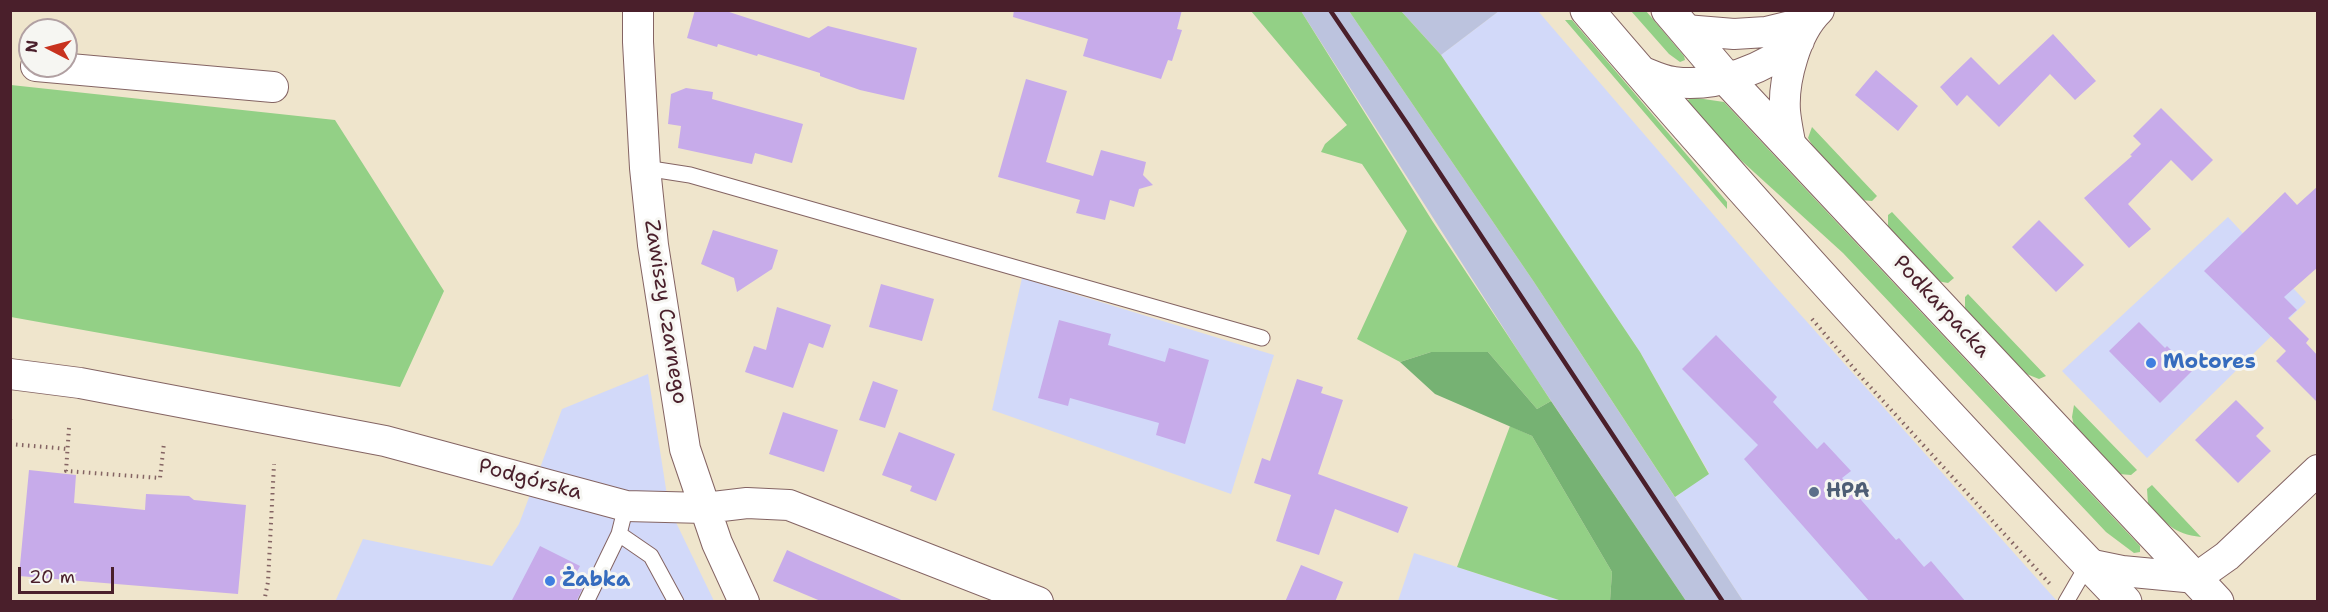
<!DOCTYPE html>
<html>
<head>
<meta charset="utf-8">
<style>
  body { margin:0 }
  #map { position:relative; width:2328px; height:612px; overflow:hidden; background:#efe5cc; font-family:"Shantell Sans",sans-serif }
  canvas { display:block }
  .frame { position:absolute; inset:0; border:12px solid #4a1f2b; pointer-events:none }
  .north { position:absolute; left:18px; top:18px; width:60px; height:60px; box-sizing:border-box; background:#f6f6f2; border:2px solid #b1a0a2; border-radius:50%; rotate:276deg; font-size:16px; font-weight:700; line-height:24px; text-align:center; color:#4a1f2b }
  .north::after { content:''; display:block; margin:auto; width:21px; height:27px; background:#c8321e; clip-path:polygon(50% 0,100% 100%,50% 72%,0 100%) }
  .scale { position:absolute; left:18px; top:567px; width:96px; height:27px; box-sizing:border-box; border:3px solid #4a1f2b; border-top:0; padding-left:8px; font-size:18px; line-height:21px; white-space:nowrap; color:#4a1f2b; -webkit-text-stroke:4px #f6f6f2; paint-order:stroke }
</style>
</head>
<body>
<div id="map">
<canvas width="2328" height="612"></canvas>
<div class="frame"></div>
<div class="north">N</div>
<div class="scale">20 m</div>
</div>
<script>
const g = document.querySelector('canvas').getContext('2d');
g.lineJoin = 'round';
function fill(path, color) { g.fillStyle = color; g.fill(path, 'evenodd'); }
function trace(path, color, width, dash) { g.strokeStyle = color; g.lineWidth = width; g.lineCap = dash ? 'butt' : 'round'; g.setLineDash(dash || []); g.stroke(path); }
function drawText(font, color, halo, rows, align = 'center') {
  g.font = font + ' "Shantell Sans",sans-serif'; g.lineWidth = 6; g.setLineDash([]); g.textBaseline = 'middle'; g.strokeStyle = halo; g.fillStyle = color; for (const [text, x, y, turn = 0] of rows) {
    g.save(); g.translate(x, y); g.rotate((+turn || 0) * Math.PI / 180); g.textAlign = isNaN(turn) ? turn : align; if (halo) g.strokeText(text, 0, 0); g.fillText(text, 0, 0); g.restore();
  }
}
const built = new Path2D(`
  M 1499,11 L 1538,11 L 1774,285 L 2057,601 L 1743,601 L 1675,497 L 1709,473 L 1640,352 L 1441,55 Z
  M 2228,217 L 2306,302 L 2147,458 L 2062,371 Z
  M 1022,278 L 1274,355 L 1231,494 L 992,410 Z
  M 648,374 L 669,508 L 714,601 L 335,602 L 363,539 L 492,566 L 519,524 L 562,409 Z
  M 1414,553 L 1457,567 L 1562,601 L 1398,601 Z`);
const industrial = new Path2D(`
  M 1301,11 L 1349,11 L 1534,282 L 1743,601 L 1686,601 L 1529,368 Z
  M 1401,11 L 1499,11 L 1441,55 Z`);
const green = new Path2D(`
  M 1251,11 L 1301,11 L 1433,222 L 1551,401 L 1537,409 L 1488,352 L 1431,352 L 1400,362 L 1357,339 L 1407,231 L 1362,164 L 1321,152 L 1325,144 L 1347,125 Z
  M 1349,11 L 1401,11 L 1441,55 L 1640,352 L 1709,474 L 1675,497 L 1534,282 Z
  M 1631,11 L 1646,11 L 1684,56 L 1685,60 L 1680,62 L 1669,54 Z
  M 1565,20 L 1572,20 L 1727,202 L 1727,209 Z
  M 11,85 L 335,120 L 444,291 L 400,387 L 11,317 Z
  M 1690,97 L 1724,102 L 2140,546 L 2140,552 L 2134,553 L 2106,532 L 1843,253 L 1722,143 L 1687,102 Z
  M 1812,127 L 1877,196 L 1872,201 L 1861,200 L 1817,153 L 1808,138 Z
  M 1892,212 L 1954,278 L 1948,283 L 1937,281 L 1888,229 L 1888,215 Z
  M 1968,294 L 2046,376 L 2039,379 L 2024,373 L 1965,310 L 1965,297 Z
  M 2074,405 L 2137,470 L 2131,475 L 2119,474 L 2074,426 L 2072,417 Z
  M 1510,426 L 1532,436 L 1612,572 L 1610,601 L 1562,601 L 1457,567 Z
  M 2152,485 L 2201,537 C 2173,534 2166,523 2148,504 L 2147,489 Z`);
const forest = new Path2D(`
  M 1431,352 L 1488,352 L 1537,409 L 1551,401 L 1686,601 L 1610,601 L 1612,572 L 1532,436 L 1435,394 L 1400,362 Z`);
const building = new Path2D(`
  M 695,10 L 723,10 L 809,38 L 828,26 L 917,48 L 904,100 L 860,90 L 820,76 L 820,73 L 758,54 L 757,56 L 718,44 L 717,47 L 687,38 Z
  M 1014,10 L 1182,10 L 1177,29 L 1182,30 L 1172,61 L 1168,60 L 1161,79 L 1083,56 L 1088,39 L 1013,17 Z
  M 2053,34 L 2096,81 L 2075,100 L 2050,74 L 1999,127 L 1967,95 L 1957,106 L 1940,87 L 1971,57 L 1999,85 Z
  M 1876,70 L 1918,106 L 1898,131 L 1855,95 Z
  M 1026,79 L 1067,91 L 1046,162 L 1093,176 L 1101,150 L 1146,162 L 1143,175 L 1153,185 L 1139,189 L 1134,207 L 1110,200 L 1105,220 L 1076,213 L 1080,200 L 998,177 Z
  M 686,88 L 713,92 L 712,99 L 803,124 L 792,163 L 755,153 L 752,164 L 678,148 L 681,126 L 668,124 L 671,94 Z
  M 2161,108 L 2213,160 L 2192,181 L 2171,160 L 2128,204 L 2151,229 L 2129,248 L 2084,198 L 2132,156 L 2130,155 L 2141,144 L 2133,136 Z
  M 2318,186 L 2318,267 L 2284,297 L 2297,310 L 2288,318 L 2309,339 L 2306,343 L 2318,356 L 2318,403 L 2276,361 L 2286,351 L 2204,271 L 2285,192 L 2297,205 Z
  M 2039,220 L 2084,265 L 2056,292 L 2012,247 Z
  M 713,230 L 778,250 L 772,269 L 737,292 L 734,278 L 701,264 Z
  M 881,284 L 934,299 L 922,341 L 869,327 Z
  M 777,307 L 831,325 L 823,348 L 809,343 L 793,388 L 745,372 L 754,346 L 766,350 Z
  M 1059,320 L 1111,334 L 1108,345 L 1165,362 L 1169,348 L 1209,360 L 1185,444 L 1156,435 L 1159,423 L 1070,398 L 1068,406 L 1038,398 Z
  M 2139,322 L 2165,348 L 2167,346 L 2192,371 L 2160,403 L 2109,351 Z
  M 1716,335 L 1777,397 L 1773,402 L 1817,449 L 1824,442 L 1851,471 L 1842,478 L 1896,540 L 1899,538 L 1924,567 L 1931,561 L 1966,602 L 1870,602 L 1744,459 L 1758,445 L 1682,369 Z
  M 1297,379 L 1323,387 L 1321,393 L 1343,400 L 1318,474 L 1408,507 L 1398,533 L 1335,509 L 1319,555 L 1276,541 L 1291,495 L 1254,483 L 1262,458 L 1270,461 Z
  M 873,381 L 898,390 L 885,428 L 859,420 Z
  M 2236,400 L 2264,428 L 2256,436 L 2271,451 L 2238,483 L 2195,440 Z
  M 783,412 L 838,430 L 824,472 L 769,454 Z
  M 899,432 L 955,454 L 936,501 L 910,491 L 912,486 L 882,475 Z
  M 29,470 L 76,475 L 74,503 L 145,510 L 146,494 L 189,496 L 194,500 L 246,505 L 238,594 L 19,576 Z
  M 540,546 L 580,566 L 573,579 L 584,585 L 576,602 L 511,602 Z
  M 787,550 L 811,561 L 906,602 L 823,602 L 773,581 Z
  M 1301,565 L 1343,582 L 1335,602 L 1285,602 Z`);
const path = new Path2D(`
  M 1812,319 L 1863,379 L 2050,584
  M 10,419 L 11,418
  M 69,428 L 66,471 L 160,478 L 164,443
  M 10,444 L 68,449
  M 264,602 L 268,582 L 274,464`);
const service = new Path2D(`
  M 645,168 L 690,175 L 1262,338
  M 619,534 L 651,556 L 676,602
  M 586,602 L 619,534 L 626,506
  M 2066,602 L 2088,564`);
const minor = new Path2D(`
  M 638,10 L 638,42 L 645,168 L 653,245 L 685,449 L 717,543 L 744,602
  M 1685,30 L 1734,34 L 1766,32 L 1807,22
  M 36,66 L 273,87
  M 1638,70 C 1649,74 1662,81 1674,82 C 1717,88 1767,68 1799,41
  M 1791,148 C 1789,136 1786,123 1785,111 C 1783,80 1796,32 1819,10
  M 10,374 L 80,383 L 385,441 L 626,506 L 705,508 L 747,503 L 789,505 L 1038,602
  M 2088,564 L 2122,571 L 2196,578 L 2227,556 L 2318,470`);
const primary = new Path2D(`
  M 1587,10 C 1760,213 1940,409 2125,602
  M 1668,10 L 1725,77 L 2217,602`);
const rail = new Path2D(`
  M 1330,10 L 1408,125 L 1723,602`);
const markers = [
  [2151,363,6,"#3f7fe0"],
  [1814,492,6,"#5c6f8a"],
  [550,581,6,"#3f7fe0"]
];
const streetNames = [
  ["Podkarpacka",1941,307,47],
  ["Zawiszy Czarnego",665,312,81],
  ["Podgórska",530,480,15]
];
const shopNames = [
  ["Motores",2163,363],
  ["Żabka",562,581]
];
const serviceNames = [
  ["HPA",1826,492]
];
fill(built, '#d2d9f9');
fill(industrial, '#bcc3de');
fill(green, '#93d086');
fill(forest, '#76b273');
fill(building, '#c7abea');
trace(service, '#846463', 17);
trace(minor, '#846463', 32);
trace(primary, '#846463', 35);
trace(path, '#846463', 4, [1.5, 4.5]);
trace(service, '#fff', 15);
trace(minor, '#fff', 30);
trace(primary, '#fff', 33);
trace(rail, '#4a1f2b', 4.5);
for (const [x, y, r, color] of markers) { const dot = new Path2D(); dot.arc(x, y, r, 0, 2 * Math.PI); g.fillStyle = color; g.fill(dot); trace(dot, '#f6f6f2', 2); }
drawText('21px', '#4a1f2b', '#f6f6f2', streetNames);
drawText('bold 21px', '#366cbe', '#f6f6f2', shopNames, 'left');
drawText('bold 21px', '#4e5e75', '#f6f6f2', serviceNames, 'left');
</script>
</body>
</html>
